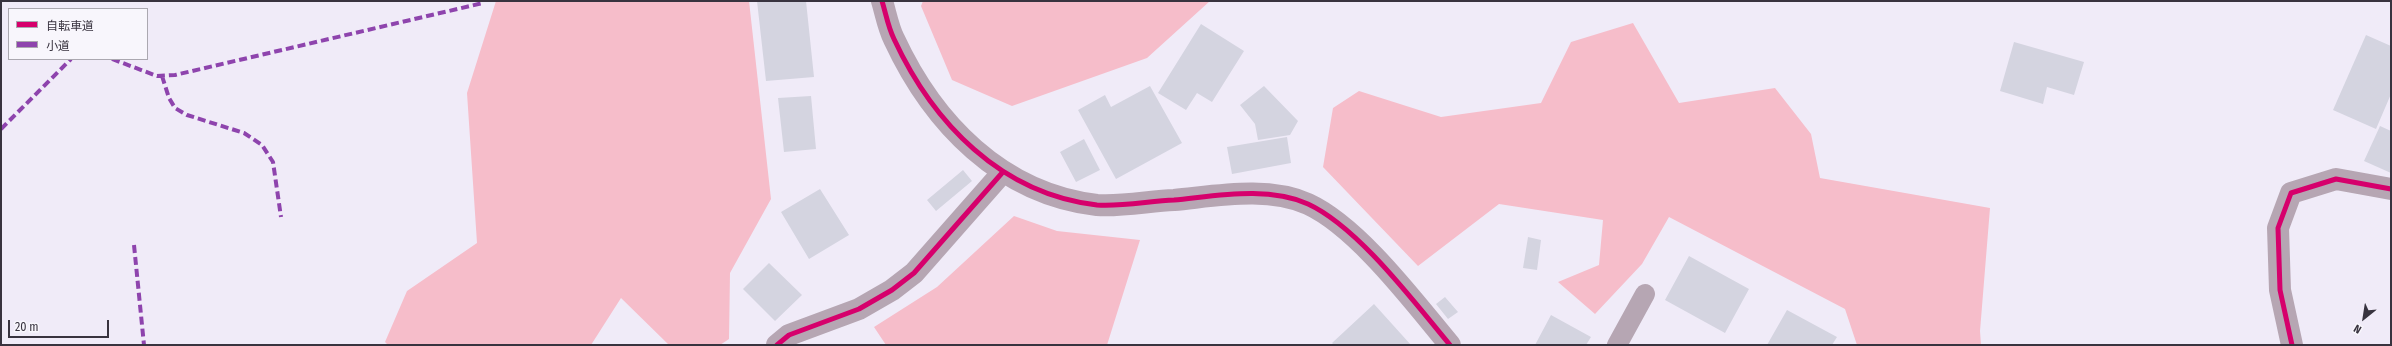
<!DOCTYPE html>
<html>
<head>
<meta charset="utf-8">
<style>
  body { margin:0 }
  #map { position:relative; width:2392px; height:346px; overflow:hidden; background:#f0ebf8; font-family:"Fira Sans Condensed","Noto Sans JP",sans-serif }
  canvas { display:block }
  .frame { position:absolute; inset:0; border:2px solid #38333f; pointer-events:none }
  .legend { position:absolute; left:8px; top:8px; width:140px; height:52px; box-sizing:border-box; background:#f8f6fc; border:1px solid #aba8b0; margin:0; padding:5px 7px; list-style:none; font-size:12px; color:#38333f }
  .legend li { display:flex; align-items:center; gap:8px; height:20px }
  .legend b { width:20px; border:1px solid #aba8b0 }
  .north { position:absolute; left:2344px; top:298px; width:40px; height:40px; -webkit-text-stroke:3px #f8f6fc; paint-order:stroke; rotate:210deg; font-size:11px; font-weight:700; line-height:16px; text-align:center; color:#38333f }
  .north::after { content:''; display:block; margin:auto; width:14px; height:18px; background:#38333f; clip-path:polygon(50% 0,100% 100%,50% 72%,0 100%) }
  .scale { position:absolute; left:8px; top:320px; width:101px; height:18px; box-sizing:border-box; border:2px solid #38333f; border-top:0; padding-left:5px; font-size:12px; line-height:14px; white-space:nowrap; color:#38333f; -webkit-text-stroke:3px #f8f6fc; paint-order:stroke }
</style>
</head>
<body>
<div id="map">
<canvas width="2392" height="346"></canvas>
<div class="frame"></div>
<ul class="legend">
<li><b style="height:5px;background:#d6006c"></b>自転車道</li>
<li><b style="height:5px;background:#8e44ad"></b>小道</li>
</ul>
<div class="north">N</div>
<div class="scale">20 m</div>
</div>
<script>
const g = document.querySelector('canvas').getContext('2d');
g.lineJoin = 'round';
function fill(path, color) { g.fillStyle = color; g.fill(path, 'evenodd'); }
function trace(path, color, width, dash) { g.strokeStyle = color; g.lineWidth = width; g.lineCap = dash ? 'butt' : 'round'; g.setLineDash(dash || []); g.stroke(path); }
const forest = new Path2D(`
  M 496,1 L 749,1 L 771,199 L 730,273 L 729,339 L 720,345 L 669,345 L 621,298 L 591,345 L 388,345 L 385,342 L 407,291 L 477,243 L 467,93 Z
  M 923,1 L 1210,1 L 1147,58 L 1012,106 L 952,80 L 921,6 Z
  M 1633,23 L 1679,103 L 1775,88 L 1811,134 L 1820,178 L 1990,208 L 1980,331 L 1981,345 L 1857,345 L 1845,309 L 1669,217 L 1642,264 L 1595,314 L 1558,282 L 1599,265 L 1603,220 L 1499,204 L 1418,266 L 1323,167 L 1333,108 L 1359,91 L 1441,117 L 1541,103 L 1571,42 Z
  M 1014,216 L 1057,231 L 1140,240 L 1107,345 L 886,345 L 874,327 L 937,287 Z`);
const building = new Path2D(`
  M 757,1 L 806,1 L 814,77 L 766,81 Z
  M 1201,24 L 1244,51 L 1212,102 L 1197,93 L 1186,110 L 1158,93 Z
  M 2366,35 L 2391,46 L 2391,94 L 2376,129 L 2333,110 Z
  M 2014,42 L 2084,62 L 2074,95 L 2047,87 L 2043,104 L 2000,91 Z
  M 1150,86 L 1182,143 L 1116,179 L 1078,110 L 1105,95 L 1111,107 Z
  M 1264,86 L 1298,121 L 1290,135 L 1258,140 L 1255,124 L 1240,105 Z
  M 811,96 L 816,149 L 784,152 L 778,98 Z
  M 2380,126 L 2391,131 L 2391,173 L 2364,161 Z
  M 1287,137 L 1291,163 L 1232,174 L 1227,147 Z
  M 1084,139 L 1100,170 L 1076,182 L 1060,152 Z
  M 963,170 L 972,181 L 936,211 L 927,200 Z
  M 820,189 L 849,235 L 809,259 L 781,212 Z
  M 1528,237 L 1541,240 L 1537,270 L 1523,268 Z
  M 1689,256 L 1749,289 L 1725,333 L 1665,300 Z
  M 769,263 L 802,295 L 775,321 L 743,289 Z
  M 1445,297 L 1458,312 L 1448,319 L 1436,304 Z
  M 1374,304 L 1411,345 L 1334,345 L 1332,343 Z
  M 1787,310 L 1837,337 L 1832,345 L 1767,345 Z
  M 1551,315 L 1591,337 L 1586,345 L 1535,345 Z`);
const lane = new Path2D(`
  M 1617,345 L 1645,294`);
const street = new Path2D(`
  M 882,1 C 886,14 888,27 894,39 C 933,123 1001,194 1097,205 C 1120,207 1150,201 1174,200 C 1217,196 1267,186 1308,204 C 1358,227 1414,302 1450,345
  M 777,345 L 789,335 L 859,309 L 892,290 L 914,273 L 1002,173
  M 2292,345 L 2280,290 L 2278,228 L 2291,193 L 2336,179 L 2391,189`);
const quiet = new Path2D(`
  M 112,59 L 157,76 L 175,75 L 483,3 L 483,1
  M 162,76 L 169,98 L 175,108 L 187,115 L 244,133 L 262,145 L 273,162 L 281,217
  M 1,129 L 71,59
  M 134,245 L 144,345`);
const cycleway = new Path2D(`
  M 882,1 C 886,14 888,27 894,39 C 933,123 1001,194 1097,205 C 1120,207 1150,201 1174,200 C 1217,196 1267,186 1308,204 C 1358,227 1414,302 1450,345
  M 777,345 L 789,335 L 859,309 L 892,290 L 914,273 L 1002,173
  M 2292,345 L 2280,290 L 2278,228 L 2291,193 L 2336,179 L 2391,189`);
fill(forest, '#f6bdca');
fill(building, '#d4d4e0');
trace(lane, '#b6a6b3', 20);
trace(street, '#b6a6b3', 22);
trace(quiet, '#8e44ad', 4, [8, 4]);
trace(cycleway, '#d6006c', 5);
</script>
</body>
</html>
